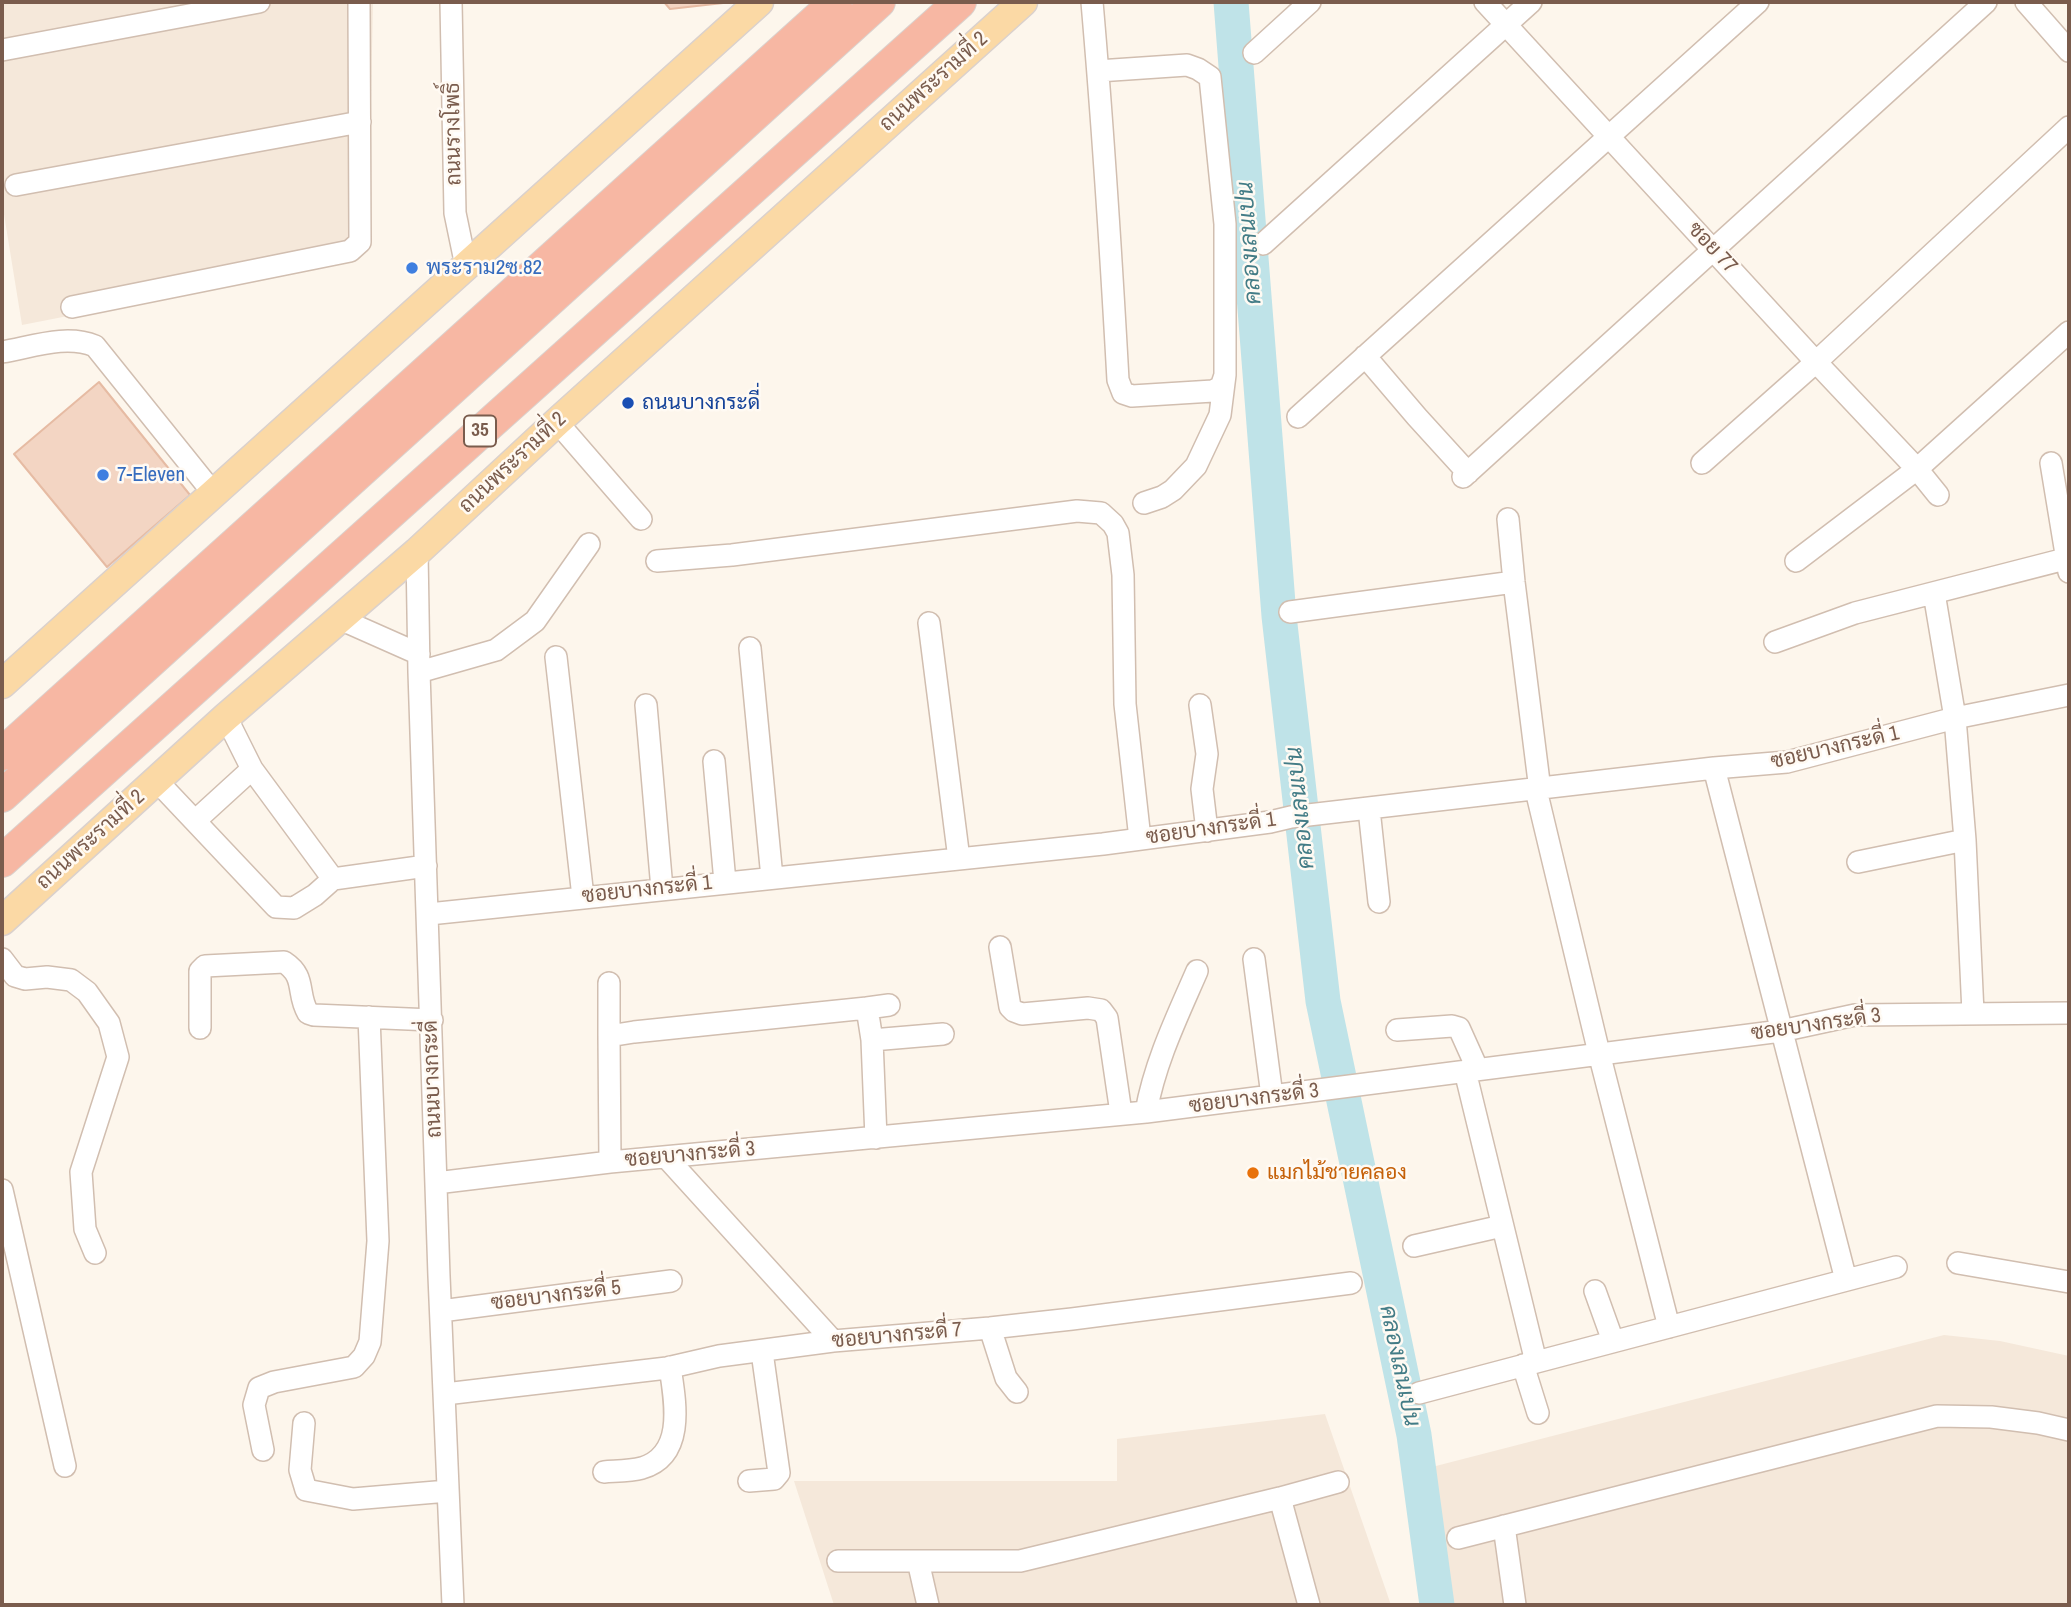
<!DOCTYPE html>
<html>
<head>
<meta charset="utf-8">
<style>
  body { margin:0 }
  #map { position:relative; width:2071px; height:1607px; overflow:hidden; background:#fdf6ec; font-family:"Archivo Narrow",sans-serif }
  canvas { display:block }
  .frame { position:absolute; inset:0; border:4px solid #7a5c4d; pointer-events:none }
</style>
</head>
<body>
<div id="map">
<canvas width="2071" height="1607"></canvas>
<div class="frame"></div>
</div>
<script>
const g = document.querySelector('canvas').getContext('2d');
g.lineJoin = 'round';
function fill(path, color) { g.fillStyle = color; g.fill(path, 'evenodd'); }
function trace(path, color, width, dash) { g.strokeStyle = color; g.lineWidth = width; g.lineCap = dash ? 'butt' : 'round'; g.setLineDash(dash || []); g.stroke(path); }
function drawText(font, color, halo, rows, align = 'center') {
  g.font = font + ' "Archivo Narrow",Sarabun,sans-serif'; g.lineWidth = 5; g.setLineDash([]); g.textBaseline = 'middle'; g.strokeStyle = halo; g.fillStyle = color; for (const [text, x, y, turn = 0] of rows) {
    g.save(); g.translate(x, y); g.rotate((+turn || 0) * Math.PI / 180); g.textAlign = isNaN(turn) ? turn : align; if (halo) g.strokeText(text, 0, 0); g.fillText(text, 0, 0); g.restore();
  }
}
const residential = new Path2D(`
  M 2,2 L 373,2 L 368,247 L 359,259 L 22,325 L 2,202 Z
  M 1944,1335 L 2000,1341 L 2069,1356 L 2069,1605 L 1450,1605 L 1432,1467 Z
  M 1325,1414 L 1391,1605 L 834,1605 L 794,1481 L 1117,1481 L 1117,1439 Z`);
const river = new Path2D(`
  M 1231,2 L 1279,616 L 1323,1001 L 1414,1435 L 1437,1605`);
const building = new Path2D(`
  M 664,2 L 732,2 L 670,9 Z
  M 99,382 L 190,495 L 107,567 L 14,454 Z`);
const minor = new Path2D(`
  M 451,2 L 455,213 L 466,266
  M 1092,2 C 1103,128 1111,254 1118,380 L 1123,393 L 1132,396 L 1213,391 L 1221,387 L 1225,375 L 1225,224 L 1210,77 L 1198,69 L 1187,65 L 1098,71
  M 1485,2 L 1816,362 L 1917,469 L 1938,495
  M 2026,2 L 2069,51
  M 2,50 L 259,2
  M 1254,53 L 1310,2
  M 16,185 L 360,122
  M 1263,244 L 1531,2
  M 72,307 L 350,251 L 360,242 L 359,2
  M 2,352 C 32,347 66,334 95,346 L 214,494
  M 1365,356 L 1417,417 L 1468,473
  M 1298,417 L 1758,2
  M 557,422 L 641,519
  M 1702,463 L 1816,362 L 2069,127
  M 2051,463 L 2069,572
  M 1463,477 L 1986,2
  M 1144,503 L 1162,497 L 1173,490 L 1196,466 L 1220,415 L 1225,375
  M 1508,519 L 1514,582 L 1540,790
  M 417,552 L 419,672 L 439,1276 L 453,1605
  M 657,561 L 732,555 L 1077,511 L 1101,513 L 1113,524 L 1118,533 L 1123,575 L 1125,704 L 1140,839
  M 1796,561 L 1917,469 L 2069,332
  M 1934,593 L 1955,718 L 1965,840 L 1973,1013
  M 1290,612 L 1514,582
  M 340,619 L 419,654
  M 929,623 L 959,859
  M 1775,642 L 1855,613 L 2069,558
  M 750,648 L 772,878
  M 556,657 L 583,897
  M 419,672 L 496,650 L 535,621 L 589,544
  M 646,705 L 662,889
  M 1200,705 L 1207,754 L 1202,789 L 1207,831
  M 714,761 L 725,882
  M 1714,768 L 1846,1280
  M 156,780 L 276,907 L 294,908 L 315,895 L 333,879 L 252,769 L 226,717
  M 1536,790 L 1599,1053 L 1669,1327
  M 1369,809 L 1379,902
  M 195,821 L 252,769
  M 1858,862 L 1965,840
  M 333,879 L 426,866
  M 429,914 L 1103,844 L 1270,822 L 1291,817 L 1714,768 L 1787,762 L 1955,718 L 2069,695
  M 1000,947 L 1010,1007 L 1014,1011 L 1022,1014 L 1088,1008 L 1101,1010 L 1107,1018 L 1121,1113
  M 2,959 L 15,976 L 25,979 L 47,977 L 71,980 L 87,992 L 109,1023 L 118,1057 L 81,1172 L 85,1229 L 95,1253
  M 1254,959 L 1272,1096
  M 867,1008 L 889,1005
  M 200,1028 L 200,971 L 205,966 L 284,962 C 307,977 296,993 308,1013 L 314,1015 L 432,1020
  M 1397,1030 L 1452,1026 L 1459,1028 L 1477,1068
  M 609,1036 L 609,983
  M 872,1040 L 943,1034
  M 1465,1071 L 1536,1362
  M 1146,1112 C 1155,1062 1177,1017 1197,971
  M 666,1157 L 833,1341
  M 610,1162 L 609,1036 L 634,1032 L 867,1008 L 872,1040 L 876,1138
  M 436,1183 L 610,1162 L 1146,1112 L 1781,1031 L 1855,1015 L 2069,1013
  M 2,1190 L 65,1466
  M 1414,1246 L 1502,1226
  M 1958,1263 L 2069,1282
  M 1595,1291 L 1613,1341
  M 441,1311 L 671,1281
  M 990,1328 L 1006,1378 L 1017,1392
  M 1523,1365 L 1538,1413
  M 1419,1393 L 1896,1267
  M 445,1394 L 667,1368 L 719,1356 L 833,1341 L 990,1328 L 1072,1319 L 1351,1283
  M 304,1423 L 300,1470 L 306,1490 L 353,1499 L 448,1491
  M 263,1450 L 254,1405 L 259,1388 L 274,1382 L 354,1367 L 364,1356 L 370,1342 L 378,1241 L 369,1017
  M 604,1472 C 616,1471 630,1471 642,1468 C 686,1455 675,1401 670,1367
  M 749,1481 L 774,1479 L 779,1473 L 762,1352
  M 1280,1498 L 1309,1605
  M 1504,1526 L 1515,1605
  M 1458,1538 L 1937,1416 L 1991,1417 L 2038,1423 L 2069,1430
  M 838,1561 L 1020,1561 L 1280,1498 L 1338,1482
  M 918,1561 L 928,1605`);
const major = new Path2D(`
  M 2,684 L 759,2
  M 2,921 L 226,717 L 417,552 L 557,422 L 1023,2`);
const highway = new Path2D(`
  M 2,754 L 836,2
  M 2,796 L 879,2
  M 2,861 L 960,2`);
const markers = [
  [412,268,7,"#3f7fe0"],
  [628,403,7,"#1a4fb4"],
  [103,475,7,"#3f7fe0"],
  [1253,1173,7,"#e8710a"]
];
const shields = [
  [480,431,32]
];
const shieldNames = [
  ["35",480,431]
];
const streetNames = [
  ["ถนนพระรามที่ 2",934,82,-42],
  ["ถนนรางโพธิ์",454,134,-91],
  ["ซอย 77",1712,248,47],
  ["ถนนพระรามที่ 2",513,463,-43],
  ["ซอยบางกระดี่ 1",1835,748,-13],
  ["ซอยบางกระดี่ 1",1211,829,-8],
  ["ถนนพระรามที่ 2",91,840,-42],
  ["ซอยบางกระดี่ 1",647,890,-6],
  ["ซอยบางกระดี่ 3",1816,1025,-8],
  ["ถนนบางกระดี่",433,1079,-92],
  ["ซอยบางกระดี่ 3",1254,1099,-7],
  ["ซอยบางกระดี่ 3",690,1155,-5],
  ["ซอยบางกระดี่ 5",556,1296,-7],
  ["ซอยบางกระดี่ 7",897,1336,-5]
];
const shopNames = [
  ["พระราม2ซ.82",426,268],
  ["7-Eleven",117,475]
];
const transitNames = [
  ["ถนนบางกระดี่",642,403]
];
const foodNames = [
  ["แมกไม้ชายคลอง",1267,1173]
];
const waterNames = [
  ["คลองเลนเปน",1250,243,-94],
  ["คลองเลนเปน",1301,808,-96],
  ["คลองเลนเปน",1399,1366,78]
];
fill(residential, '#f5e8da');
trace(river, '#bfe3e8', 35);
fill(building, '#f3d5c3');
trace(building, '#e6bba3', 2);
trace(minor, '#d1beb0', 24);
trace(major, '#dad1cd', 31);
trace(highway, '#dad1cd', 34);
trace(minor, '#fff', 21);
trace(major, '#fbd9a5', 28);
trace(highway, '#f7b7a3', 32);
for (const [x, y, r, color] of markers) { const dot = new Path2D(); dot.arc(x, y, r, 0, 2 * Math.PI); g.fillStyle = color; g.fill(dot); trace(dot, '#fffaf3', 2.5); }
for (const [x, y, w] of shields) { const box = new Path2D(); box.roundRect(x - w / 2, y - 15.5, w, 31, 5); g.fillStyle = '#fffaf3'; g.fill(box); trace(box, '#7a5c4d', 2); }
drawText('bold 19px', '#7a5c4d', null, shieldNames);
drawText('21px', '#7a5c4d', '#fffaf3', streetNames);
drawText('21px', '#366cbe', '#fffaf3', shopNames, 'left');
drawText('21px', '#164399', '#fffaf3', transitNames, 'left');
drawText('21px', '#c56008', '#fffaf3', foodNames, 'left');
drawText('italic 23px', '#437c86', '#fffaf3', waterNames);
</script>
</body>
</html>
